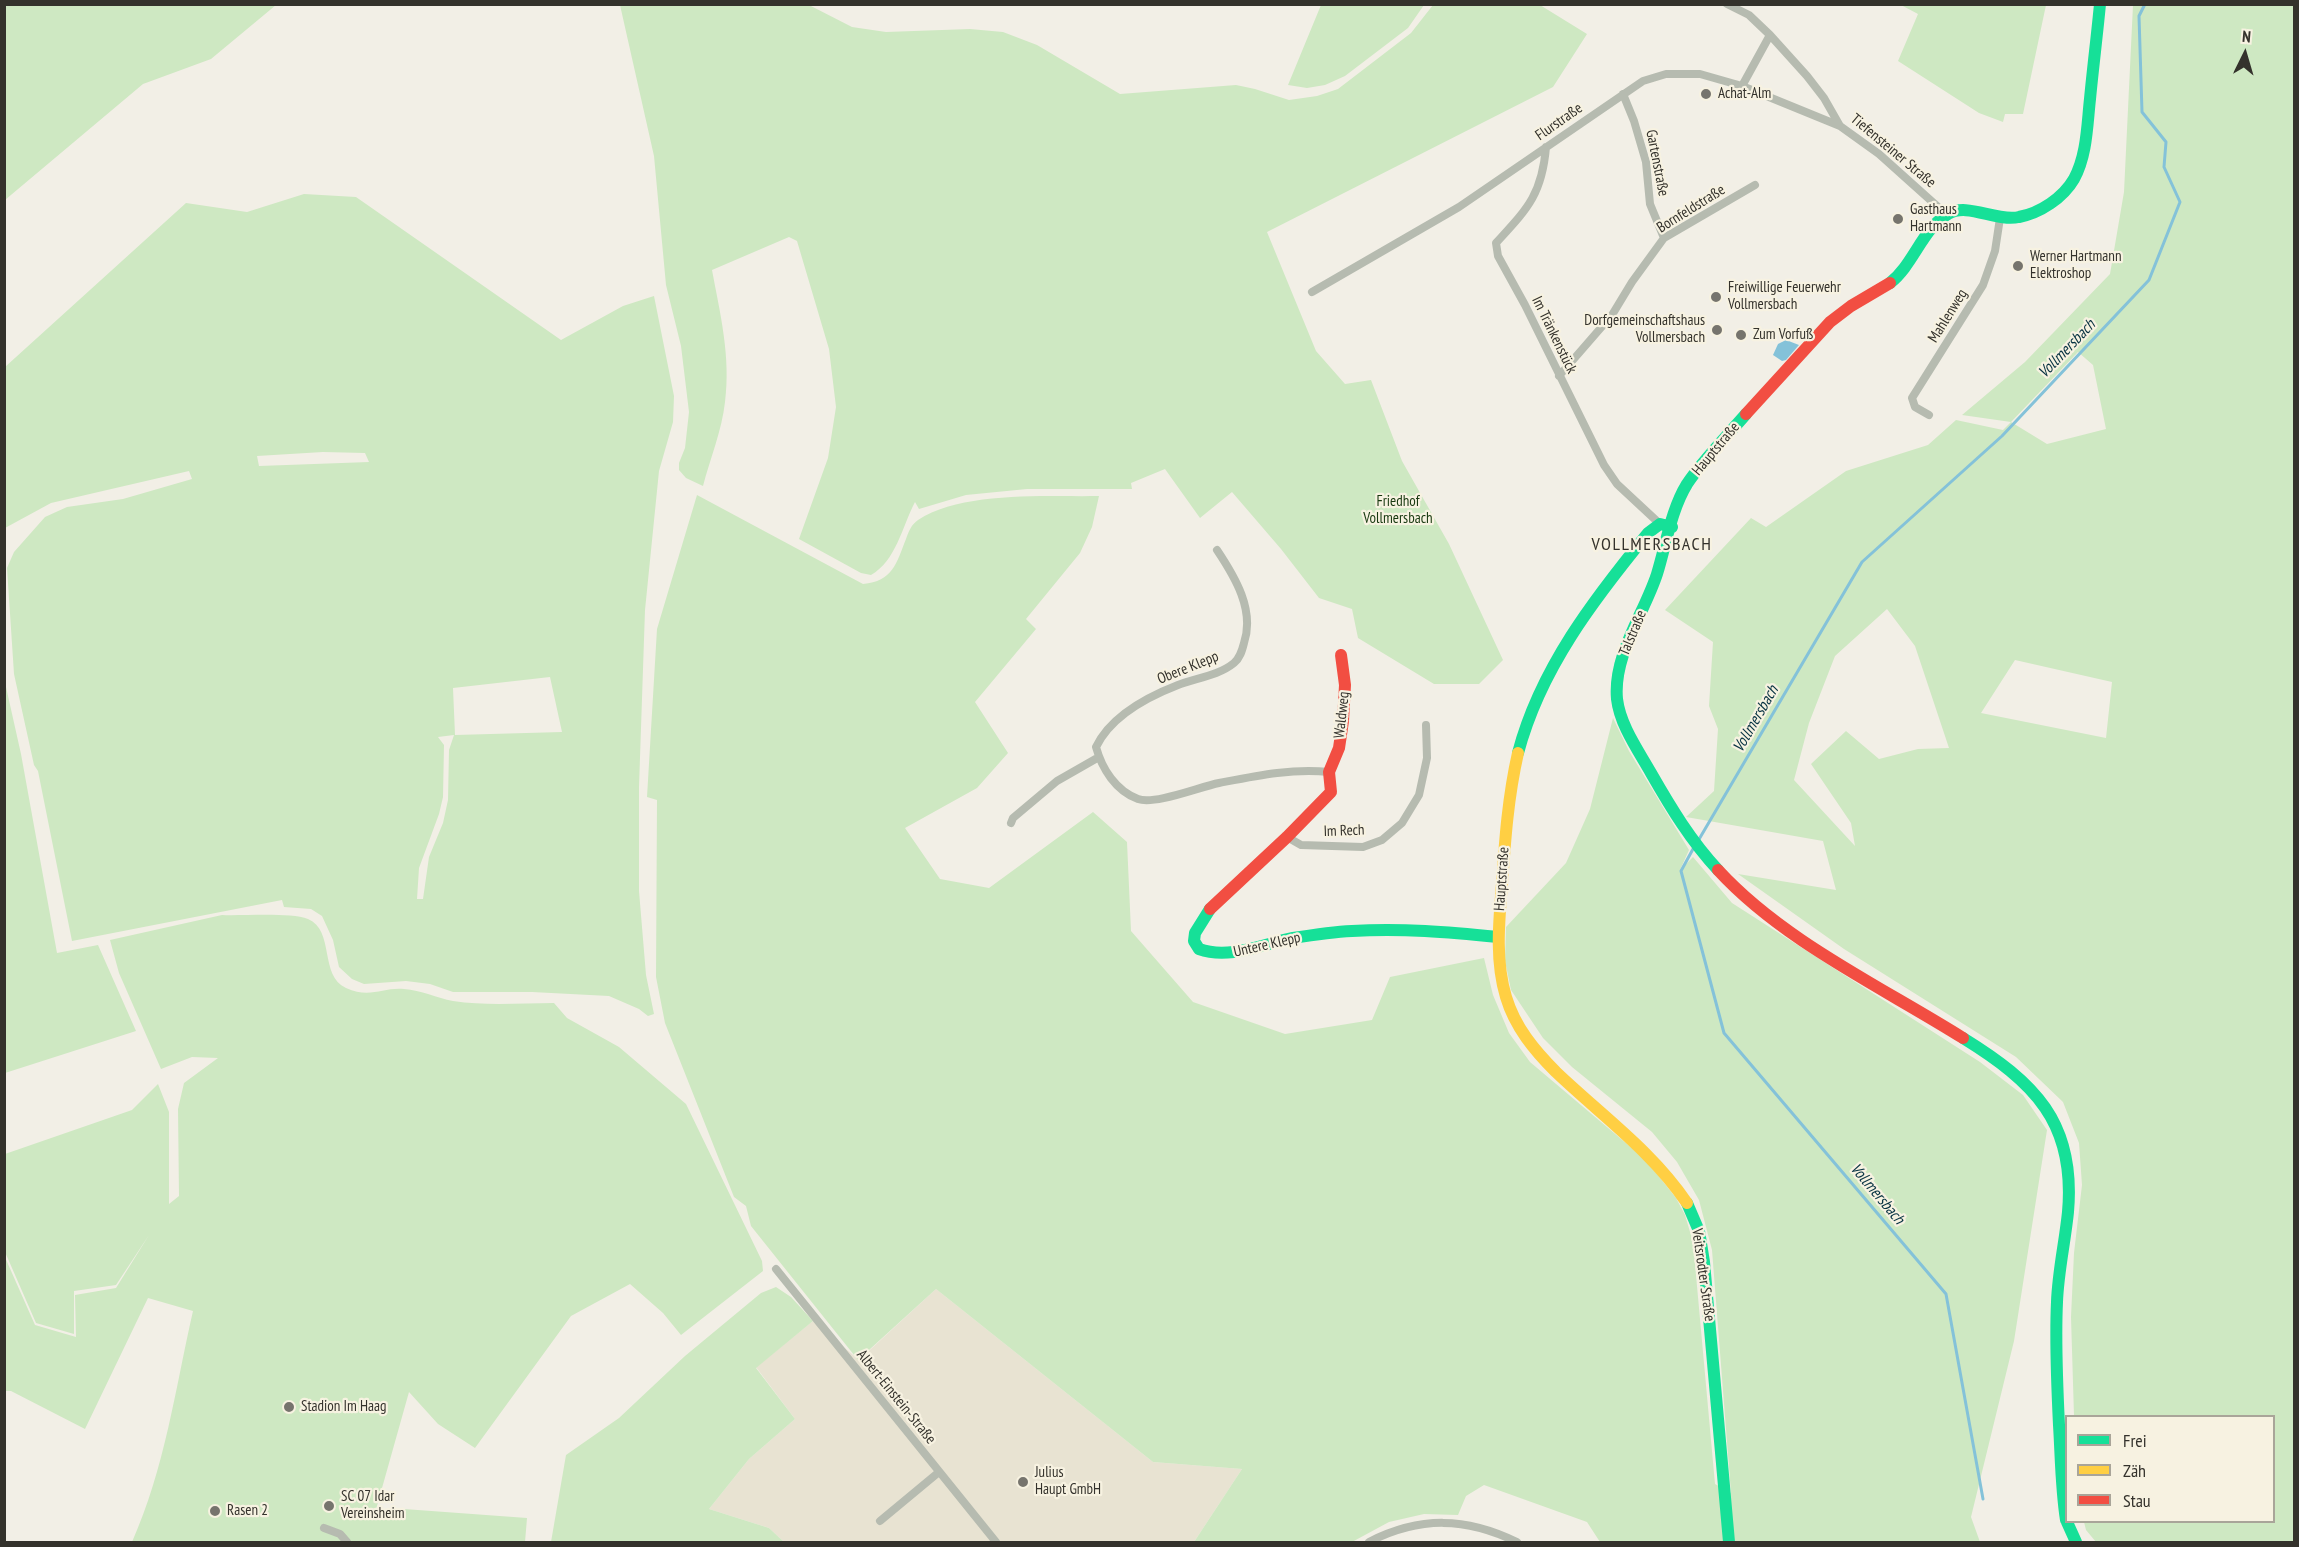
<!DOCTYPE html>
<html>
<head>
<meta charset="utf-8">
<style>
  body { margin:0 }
  #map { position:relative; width:2299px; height:1547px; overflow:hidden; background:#f2efe6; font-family:"PT Sans Narrow",sans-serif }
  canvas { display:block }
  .frame { position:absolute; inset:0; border:6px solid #34322c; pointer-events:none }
  .legend { position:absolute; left:2065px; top:1415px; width:210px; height:108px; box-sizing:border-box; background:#f7f2e1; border:2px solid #a9a599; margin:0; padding:8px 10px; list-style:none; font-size:18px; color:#34322c }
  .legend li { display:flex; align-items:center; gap:12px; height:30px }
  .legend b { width:30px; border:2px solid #a9a599 }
  .north { position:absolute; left:2215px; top:24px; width:60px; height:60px; -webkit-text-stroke:4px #f7f2e1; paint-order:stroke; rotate:5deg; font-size:16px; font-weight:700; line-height:24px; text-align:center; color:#34322c }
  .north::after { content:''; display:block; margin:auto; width:21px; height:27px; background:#34322c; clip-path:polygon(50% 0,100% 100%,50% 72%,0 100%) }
</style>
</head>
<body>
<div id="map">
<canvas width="2299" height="1547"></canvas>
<div class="frame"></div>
<ul class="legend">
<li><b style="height:8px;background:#16e098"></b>Frei</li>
<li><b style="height:8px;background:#ffcf43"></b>Zäh</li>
<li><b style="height:8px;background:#f24e42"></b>Stau</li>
</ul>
<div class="north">N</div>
</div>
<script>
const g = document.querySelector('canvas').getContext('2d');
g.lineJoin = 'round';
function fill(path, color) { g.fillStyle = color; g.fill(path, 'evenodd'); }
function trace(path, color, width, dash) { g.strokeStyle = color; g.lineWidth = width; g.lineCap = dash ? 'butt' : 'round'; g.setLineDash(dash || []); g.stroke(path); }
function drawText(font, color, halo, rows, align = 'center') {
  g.font = font + ' "PT Sans Narrow",sans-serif'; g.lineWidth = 4.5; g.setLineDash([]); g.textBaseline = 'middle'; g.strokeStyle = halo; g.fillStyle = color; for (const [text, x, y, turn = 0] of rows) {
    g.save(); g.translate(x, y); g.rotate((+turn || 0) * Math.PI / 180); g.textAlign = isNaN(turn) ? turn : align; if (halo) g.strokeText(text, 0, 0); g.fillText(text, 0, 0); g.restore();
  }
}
const built = new Path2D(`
  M 936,1289 L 1153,1462 L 1242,1469 L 1194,1542 L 784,1542 L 769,1528 L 709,1509 L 749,1459 L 795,1419 L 756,1367 L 813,1321 L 859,1360 Z`);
const green = new Path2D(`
  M 5,4 L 276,4 L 276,5 L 211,59 L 143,84 L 5,200 Z
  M 620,5 L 809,5 L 852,27 L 886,32 L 970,29 L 1003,32 L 1037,45 L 1120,94 L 1236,85 L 1255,89 L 1289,100 L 1317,96 L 1338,89 L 1411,33 L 1433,5 L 1540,5 L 1587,34 L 1553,87 L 1267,232 L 1316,351 L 1345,384 L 1371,380 L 1402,461 L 1449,544 L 1503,660 L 1479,684 L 1434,684 L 1358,638 L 1352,609 L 1319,598 L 1281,549 L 1232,492 L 1200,518 L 1165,469 L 1131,483 L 1132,489 L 1027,489 L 966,495 L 919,509 L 915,502 C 902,527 896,561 871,575 L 861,573 L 799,539 L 828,458 L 836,407 L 829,349 L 797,241 L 789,237 L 712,270 C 720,313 731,357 725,402 C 722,430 710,459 703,486 L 686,478 L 679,470 L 679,463 L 685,448 L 689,412 L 681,346 L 666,285 L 654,156 Z
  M 1321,5 L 1321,4 L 1424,5 L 1408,28 L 1345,76 L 1325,85 L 1307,88 L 1288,85 Z
  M 1901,5 L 2046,5 L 2023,114 L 2005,114 L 2003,122 L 1979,113 L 1898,61 L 1918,14 Z
  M 2133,5 L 2294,5 L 2294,1542 L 2096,1542 L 2086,1530 L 2084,1522 L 2274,1522 L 2274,1416 L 2074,1416 L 2071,1317 L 2074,1253 L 2082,1185 L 2079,1143 L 2063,1102 L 2016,1057 L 1844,949 L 1738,874 L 1836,890 L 1823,841 L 1686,817 L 1714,791 L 1718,729 L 1709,706 L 1713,642 L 1665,610 L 1751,518 L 1766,527 L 1846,471 L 1928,445 L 1956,420 L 2003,430 L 2011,422 L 1962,415 L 2025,362 L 2110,274 L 2124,192 ZM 2078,352 L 2093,365 L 2106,429 L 2047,444 L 2011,422 ZM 1887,609 L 1915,646 L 1949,748 L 1918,749 L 1879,759 L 1846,731 L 1811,764 L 1851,823 L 1855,846 L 1794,780 L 1809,723 L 1835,656 ZM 2015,660 L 2112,682 L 2106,738 L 1981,713 Z
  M 304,194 L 356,197 L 561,340 L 623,306 L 654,296 L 674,396 L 673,422 L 659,471 L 645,610 L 639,787 L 639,891 L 646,975 L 654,1014 L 648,1016 L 639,1009 L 609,996 L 532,992 L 453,992 L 430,984 L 406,981 L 364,984 L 352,979 L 339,967 L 333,940 L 322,916 L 311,909 L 284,907 L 282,900 L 72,941 L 38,771 L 34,765 L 14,674 L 7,568 L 14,552 L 45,517 L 67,507 L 123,499 L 192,479 L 189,471 L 51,503 L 5,528 L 5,367 L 186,203 L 247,212 ZM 323,452 L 365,453 L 369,462 L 259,466 L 257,456 ZM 550,677 L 562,732 L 455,735 L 453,688 ZM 454,735 L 449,750 L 448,800 L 443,823 L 429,857 L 423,899 L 417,899 L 419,868 L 439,814 L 443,797 L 444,745 L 438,737 Z
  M 697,495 L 863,584 C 893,581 896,564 906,539 C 909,531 911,525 918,520 C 962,491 1047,497 1099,496 L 1092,527 L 1080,553 L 1026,619 L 1036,629 L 975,702 L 1008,753 L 977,788 L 905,828 L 940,879 L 989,888 L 1093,812 L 1127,842 L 1131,931 L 1193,1002 L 1285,1034 L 1372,1020 L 1390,977 L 1484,958 L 1493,995 L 1509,1033 L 1530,1062 L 1646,1160 L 1676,1198 L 1685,1215 L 1693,1242 L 1715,1484 L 1731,1493 L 1712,1250 L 1699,1200 L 1677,1162 L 1652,1132 L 1572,1067 L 1543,1038 L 1511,990 L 1505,961 L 1506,927 L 1566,863 L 1590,809 L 1613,718 L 1629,751 L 1689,850 L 1680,870 L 1693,857 L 1732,903 L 1980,1062 L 2023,1095 L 2047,1130 L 2014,1341 L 1971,1517 L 1980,1542 L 1600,1542 L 1587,1522 L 1484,1485 L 1466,1496 L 1458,1515 L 1424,1514 L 1389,1522 L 1352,1542 L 1194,1542 L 1242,1469 L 1153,1462 L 936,1289 L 858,1360 L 751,1226 L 746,1206 L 734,1197 L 665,1023 L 656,977 L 657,800 L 647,797 L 657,629 Z
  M 4,678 L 21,754 L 57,953 L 98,945 L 136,1031 L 5,1073 Z
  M 222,915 C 243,916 290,912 308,919 C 335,930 319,976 346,988 C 370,999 383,987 404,989 C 421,990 437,998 453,1001 C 486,1006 521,1003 554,1003 L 567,1018 L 619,1047 L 686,1104 L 762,1261 L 763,1271 L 681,1335 L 663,1313 L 630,1284 L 571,1316 L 475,1448 L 438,1424 L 409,1392 L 375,1513 L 404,1509 L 527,1518 L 525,1542 L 132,1542 C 165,1468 175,1390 193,1311 L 148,1298 L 85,1429 L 11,1391 L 5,1391 L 4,1255 L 35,1325 L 76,1337 L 75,1295 L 116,1288 L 149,1235 L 116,1285 L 74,1291 L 74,1334 L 36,1323 L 5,1252 L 5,1154 L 132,1110 L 158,1084 L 169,1112 L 169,1204 L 179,1196 L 178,1109 L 184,1083 L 218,1058 L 192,1057 L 161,1069 L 119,973 L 110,940 Z
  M 776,1287 L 791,1297 L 813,1321 L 756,1368 L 795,1419 L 749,1459 L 709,1509 L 769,1528 L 784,1542 L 551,1542 L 566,1455 L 619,1418 L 685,1356 L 761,1293 Z`);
const water = new Path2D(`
  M 1786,340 L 1799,345 L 1786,360 L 1782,361 L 1773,355 L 1778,344 Z`);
const stream = new Path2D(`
  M 1698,841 L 1862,562 L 2002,436 L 2149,280 L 2180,202 L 2164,167 L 2166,142 L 2142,112 L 2139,16 L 2145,4
  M 1693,849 L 1681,871 L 1724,1033 L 1946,1294 L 1983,1499`);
const street = new Path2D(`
  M 1727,4 L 1749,15 L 1770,35 L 1807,76 L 1824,98 L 1840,126 L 1879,154 L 1947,215
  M 1742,86 L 1770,35
  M 1623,94 L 1634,121 L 1646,162 L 1650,204 L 1664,238
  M 1546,147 C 1542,195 1527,209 1496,243 L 1498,256 L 1525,305 L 1604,465 L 1617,484 L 1660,524
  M 1312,292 L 1459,207 L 1643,81 L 1666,74 L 1700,74 L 1742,86 L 1840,126
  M 1559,376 L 1612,315 L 1632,282 L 1664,238 L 1755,185
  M 1929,415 L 1915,407 L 1912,398 L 1983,285 L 1995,251 L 2000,218
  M 1217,550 C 1235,577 1255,610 1244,643 C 1242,651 1240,658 1234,663 C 1218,676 1196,678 1178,685 C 1147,697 1111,716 1096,747 C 1102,769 1116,791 1138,799 C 1155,805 1199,787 1219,783 C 1255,776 1292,768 1329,772
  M 1011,823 L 1013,818 L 1057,781 L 1099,757
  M 1287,837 L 1301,845 L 1363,847 L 1382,840 L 1402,823 L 1419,795 L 1427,758 L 1426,725
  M 776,1269 L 996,1542
  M 880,1521 L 939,1472
  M 324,1528 L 340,1534 L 347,1542
  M 1369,1542 C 1420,1516 1466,1517 1517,1542`);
const fast = new Path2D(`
  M 1890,283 C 1914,264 1922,229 1948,214 C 1967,202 1996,222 2019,217 C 2040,213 2063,198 2074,179 C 2087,155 2087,126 2090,99 C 2093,67 2097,36 2100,4
  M 1518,753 C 1540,669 1594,599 1648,533 L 1660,524 L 1672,527
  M 1718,870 C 1691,841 1671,808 1651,773 C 1638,750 1620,725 1617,699 C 1613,655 1644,614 1657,574 C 1666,545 1671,510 1687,484 C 1702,461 1728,435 1746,414
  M 1210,909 L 1195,933 L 1194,941 L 1199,949 C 1229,960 1263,944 1293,938 C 1312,935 1332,932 1352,931 C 1401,928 1449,932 1498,937
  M 1963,1038 C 2034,1082 2076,1122 2068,1212 C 2065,1242 2058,1272 2057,1302 C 2055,1343 2057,1384 2059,1425 C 2061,1457 2061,1488 2066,1520
  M 1687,1203 L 1699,1231 L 1704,1262 L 1729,1542
  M 2067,1522 L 2076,1542`);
const slow = new Path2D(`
  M 1518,753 C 1508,797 1505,840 1502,884 C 1499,921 1495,961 1506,997 C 1515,1027 1534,1050 1556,1072 C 1601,1115 1652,1151 1687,1203`);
const jam = new Path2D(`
  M 1746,414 L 1830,322 L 1851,306 L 1890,283
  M 1718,870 C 1783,941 1882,987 1963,1038
  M 1210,909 L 1287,837 L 1331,792 L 1329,772 L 1339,748 L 1343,721 L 1345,685 L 1341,655`);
const markers = [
  [1706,94,6,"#76746d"],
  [1898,219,6,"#76746d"],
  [2018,266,6,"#76746d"],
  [1716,297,6,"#76746d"],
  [1717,330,6,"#76746d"],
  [1741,335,6,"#76746d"],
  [289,1407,6,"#76746d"],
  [1023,1482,6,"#76746d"],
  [329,1506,6,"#76746d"],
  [215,1511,6,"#76746d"]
];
const poiNames = [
  ["Achat-Alm",1718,94],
  ["Gasthaus",1910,210],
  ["Hartmann",1910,227],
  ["Werner Hartmann",2030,257],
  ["Elektroshop",2030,274],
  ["Freiwillige Feuerwehr",1728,288],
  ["Vollmersbach",1728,305],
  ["Dorfgemeinschaftshaus",1705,321,"right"],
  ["Vollmersbach",1705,338,"right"],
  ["Zum Vorfuß",1753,335],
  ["Stadion Im Haag",301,1407],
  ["Julius",1035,1473],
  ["Haupt GmbH",1035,1490],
  ["SC 07 Idar",341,1497],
  ["Vereinsheim",341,1514],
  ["Rasen 2",227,1511]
];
const streetNames = [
  ["Flurstraße",1559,122,-35],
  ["Tiefensteiner Straße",1893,151,40],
  ["Gartenstraße",1657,163,79],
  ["Bornfeldstraße",1691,209,-32],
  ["Mahlenweg",1948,316,-58],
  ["Im Tränkenstück",1554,335,64],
  ["Hauptstraße",1716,449,-50],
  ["Talstraße",1633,633,-67],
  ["Obere Klepp",1188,668,-22],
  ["Waldweg",1342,715,-84],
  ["Im Rech",1344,831,-2],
  ["Hauptstraße",1502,879,-86],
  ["Untere Klepp",1267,945,-13],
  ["Veitsrodter Straße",1703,1275,82],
  ["Albert-Einstein-Straße",896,1397,51]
];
const parkNames = [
  ["Friedhof",1398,502],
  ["Vollmersbach",1398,519]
];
const waterNames = [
  ["Vollmersbach",2067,349,-46],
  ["Vollmersbach",1756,719,-60],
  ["Vollmersbach",1877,1194,50]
];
const quarterNames = [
  ["VOLLMERSBACH",1652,545]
];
fill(built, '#e8e3d2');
fill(green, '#cee8c2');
fill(water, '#84c2d9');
trace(stream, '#84c2d9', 3);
trace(street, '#b6bbb0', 8);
trace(fast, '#16e098', 12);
trace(slow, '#ffcf43', 12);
trace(jam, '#f24e42', 12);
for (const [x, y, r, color] of markers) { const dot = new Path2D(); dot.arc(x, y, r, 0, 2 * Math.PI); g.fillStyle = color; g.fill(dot); trace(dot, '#f7f2e1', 2); }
drawText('15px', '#34322c', '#f7f2e1', poiNames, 'left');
drawText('15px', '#34322c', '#f7f2e1', streetNames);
drawText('15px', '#183910', '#f7f2e1', parkNames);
drawText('italic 16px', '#073242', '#f7f2e1', waterNames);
g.letterSpacing = '1.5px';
drawText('18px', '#34322c', '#f7f2e1', quarterNames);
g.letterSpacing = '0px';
</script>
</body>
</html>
